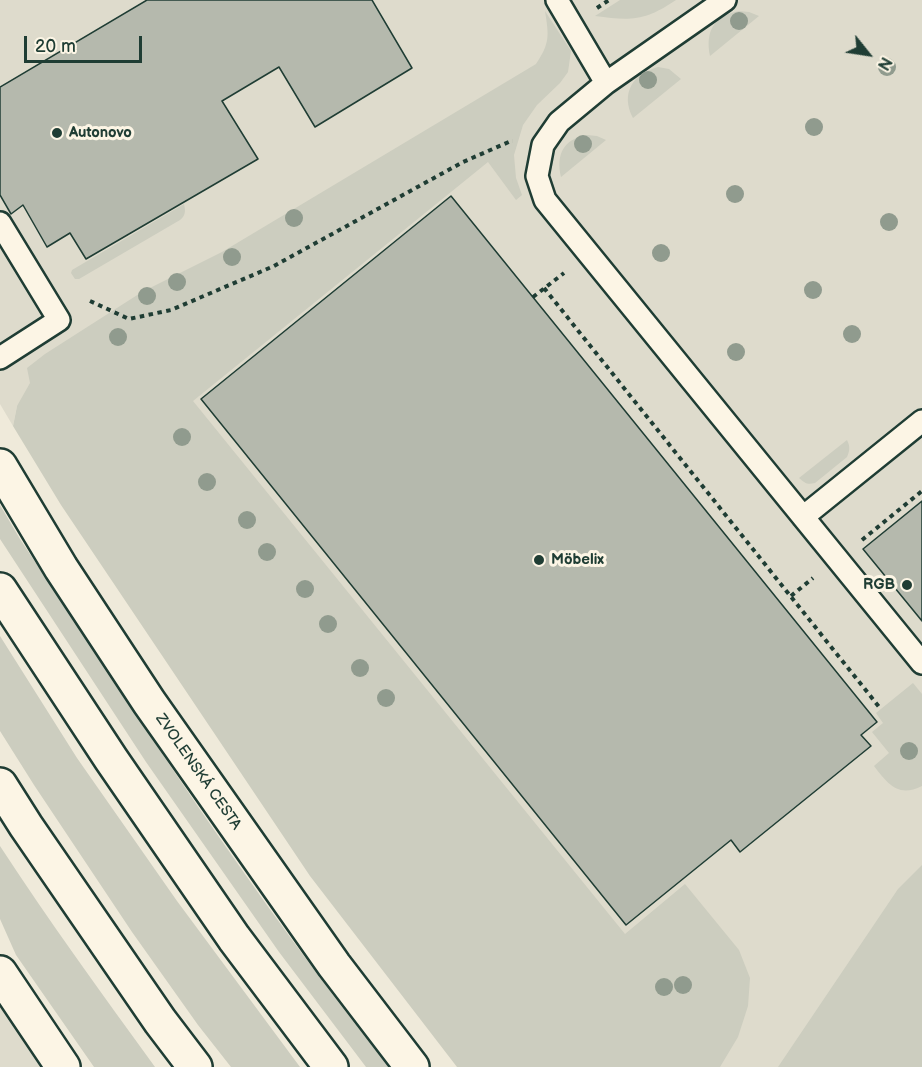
<!DOCTYPE html>
<html>
<head>
<meta charset="utf-8">
<style>
  body { margin:0 }
  #map { position:relative; width:922px; height:1067px; overflow:hidden; background:#efeada; font-family:"Balsamiq Sans",sans-serif }
  canvas { display:block }
  .north { position:absolute; left:838px; top:24px; width:60px; height:60px; -webkit-text-stroke:4px #fcf5e5; paint-order:stroke; rotate:120deg; font-size:16px; font-weight:700; line-height:24px; text-align:center; color:#1f3d34 }
  .north::after { content:''; display:block; margin:auto; width:21px; height:27px; background:#1f3d34; clip-path:polygon(50% 0,100% 100%,50% 72%,0 100%) }
  .scale { position:absolute; left:24px; top:36px; width:118px; height:27px; box-sizing:border-box; border:3px solid #1f3d34; border-top:0; padding-left:8px; font-size:18px; line-height:21px; white-space:nowrap; color:#1f3d34; -webkit-text-stroke:4px #fcf5e5; paint-order:stroke }
</style>
</head>
<body>
<div id="map">
<canvas width="922" height="1067"></canvas>
<div class="north">N</div>
<div class="scale">20 m</div>
</div>
<script>
const g = document.querySelector('canvas').getContext('2d');
g.lineJoin = 'round';
function fill(path, color) { g.fillStyle = color; g.fill(path, 'evenodd'); }
function trace(path, color, width, dash) { g.strokeStyle = color; g.lineWidth = width; g.lineCap = dash ? 'butt' : 'round'; g.setLineDash(dash || []); g.stroke(path); }
function drawText(font, color, halo, rows, align = 'center') {
  g.font = font + ' "Balsamiq Sans",sans-serif'; g.lineWidth = 6; g.setLineDash([]); g.textBaseline = 'middle'; g.strokeStyle = halo; g.fillStyle = color; for (const [text, x, y, turn = 0] of rows) {
    g.save(); g.translate(x, y); g.rotate((+turn || 0) * Math.PI / 180); g.textAlign = isNaN(turn) ? turn : align; if (halo) g.strokeText(text, 0, 0); g.fillText(text, 0, 0); g.restore();
  }
}
const built = new Path2D(`
  M 0,0 L 922,0 L 922,903 L 807,1067 L 644,1067 L 17,406 L 13,426 L 0,404 Z
  M 0,968 L 73,1067 L 0,1067 Z`);
const green = new Path2D(`
  M 620,0 L 676,0 C 645,21 631,21 595,16 Z
  M 545,11 L 571,51 L 568,72 L 560,83 L 537,105 L 523,125 L 514,155 L 516,178 L 522,195 L 516,200 L 488,162 L 193,401 L 625,934 L 685,884 L 739,950 L 750,978 L 748,1006 L 738,1037 L 720,1067 L 457,1067 L 310,876 L 61,505 L 13,426 L 17,406 L 30,383 L 27,368 L 45,354 L 142,292 L 222,252 L 536,64 C 550,43 549,36 545,11 Z
  M 739,11 L 749,12 L 759,16 L 710,56 C 705,31 714,16 739,11 Z
  M 658,67 L 669,69 L 681,79 L 633,118 C 620,93 633,74 658,67 Z
  M 587,135 L 597,136 L 606,140 L 561,177 C 556,155 563,139 587,135 Z
  M 184,204 C 186,212 185,216 180,220 L 79,279 L 75,279 L 71,273 L 72,270 Z
  M 847,440 C 850,446 850,450 847,457 L 815,483 C 807,485 805,483 799,478 Z
  M 0,505 L 20,539 C 138,718 255,899 389,1067 L 366,1067 L 279,952 L 146,762 L 0,539 Z
  M 0,636 L 77,758 L 177,901 L 300,1067 L 231,1067 L 198,1025 L 132,932 L 34,785 L 0,731 Z
  M 913,683 L 922,694 L 922,786 C 898,798 888,784 874,766 L 889,753 L 872,732 L 883,723 L 876,713 Z
  M 0,846 C 49,921 102,994 155,1067 L 94,1067 L 16,955 L 0,919 Z
  M 922,865 L 922,1067 L 778,1067 L 898,889 Z`);
const building = new Path2D(`
  M 147,0 L 372,0 L 412,68 L 315,127 L 279,67 L 222,101 L 258,159 L 86,259 L 70,233 L 47,247 L 23,205 L 11,214 L 0,195 L 0,87 Z
  M 451,196 L 877,722 L 861,735 L 871,746 L 740,852 L 731,840 L 626,925 L 201,399 Z
  M 922,501 L 922,621 L 863,549 Z`);
const path = new Path2D(`
  M 597,8 L 609,0
  M 544,288 L 880,708
  M 533,297 L 564,273
  M 90,301 L 129,319 L 171,310 L 274,266 L 463,162 L 511,141 L 513,141
  M 862,540 L 922,491
  M 791,596 L 813,578`);
const lane = new Path2D(`
  M 557,0 L 606,83
  M 725,0 L 606,83 L 559,122 L 543,145 L 537,176 L 545,200 L 922,663
  M 0,223 L 59,320 L 0,358
  M 803,517 L 922,421`);
const street = new Path2D(`
  M 0,466 L 61,568 L 149,702 L 334,965 L 412,1067`);
const secondary = new Path2D(`
  M 0,973 L 63,1067`);
const highway = new Path2D(`
  M 0,590 L 111,759 L 234,938 L 331,1067
  M 0,785 L 26,826 L 160,1021 L 195,1067`);
const trees = [
  [739,21],
  [887,67],
  [648,80],
  [814,127],
  [583,144],
  [735,194],
  [294,218],
  [889,222],
  [661,253],
  [232,257],
  [177,282],
  [813,290],
  [147,296],
  [852,334],
  [118,337],
  [736,352],
  [182,437],
  [207,482],
  [247,520],
  [267,552],
  [305,589],
  [328,624],
  [360,668],
  [386,698],
  [909,751],
  [683,985],
  [664,987]
];
const markers = [
  [57,133,6,"#1f3d34"],
  [539,560,6,"#1f3d34"],
  [907,585,6,"#1f3d34"]
];
const poiNames = [
  ["Autonovo",69,133],
  ["Möbelix",551,560],
  ["RGB",895,585,"right"]
];
const streetNames = [
  ["ZVOLENSKÁ CESTA",198,772,55]
];
fill(built, '#dedbcc');
fill(green, '#cccdbf');
fill(building, '#b5b9ad');
trace(building, '#1f3d34', 1.5);
trace(lane, '#1f3d34', 26);
trace(street, '#1f3d34', 38);
trace(secondary, '#1f3d34', 38);
trace(highway, '#1f3d34', 38);
trace(path, '#1f3d34', 4, [4.5, 4.5]);
trace(lane, '#fcf5e5', 21);
trace(street, '#fcf5e5', 33);
trace(secondary, '#fcf5e5', 33);
trace(highway, '#fcf5e5', 33);
g.fillStyle = '#909b8e';
for (const [x, y] of trees) { g.beginPath(); g.arc(x, y, 9, 0, 2 * Math.PI); g.fill(); }
for (const [x, y, r, color] of markers) { const dot = new Path2D(); dot.arc(x, y, r, 0, 2 * Math.PI); g.fillStyle = color; g.fill(dot); trace(dot, '#fcf5e5', 2); }
drawText('bold 15px', '#1f3d34', '#fcf5e5', poiNames, 'left');
drawText('15px', '#1f3d34', '#fcf5e5', streetNames);
</script>
</body>
</html>
